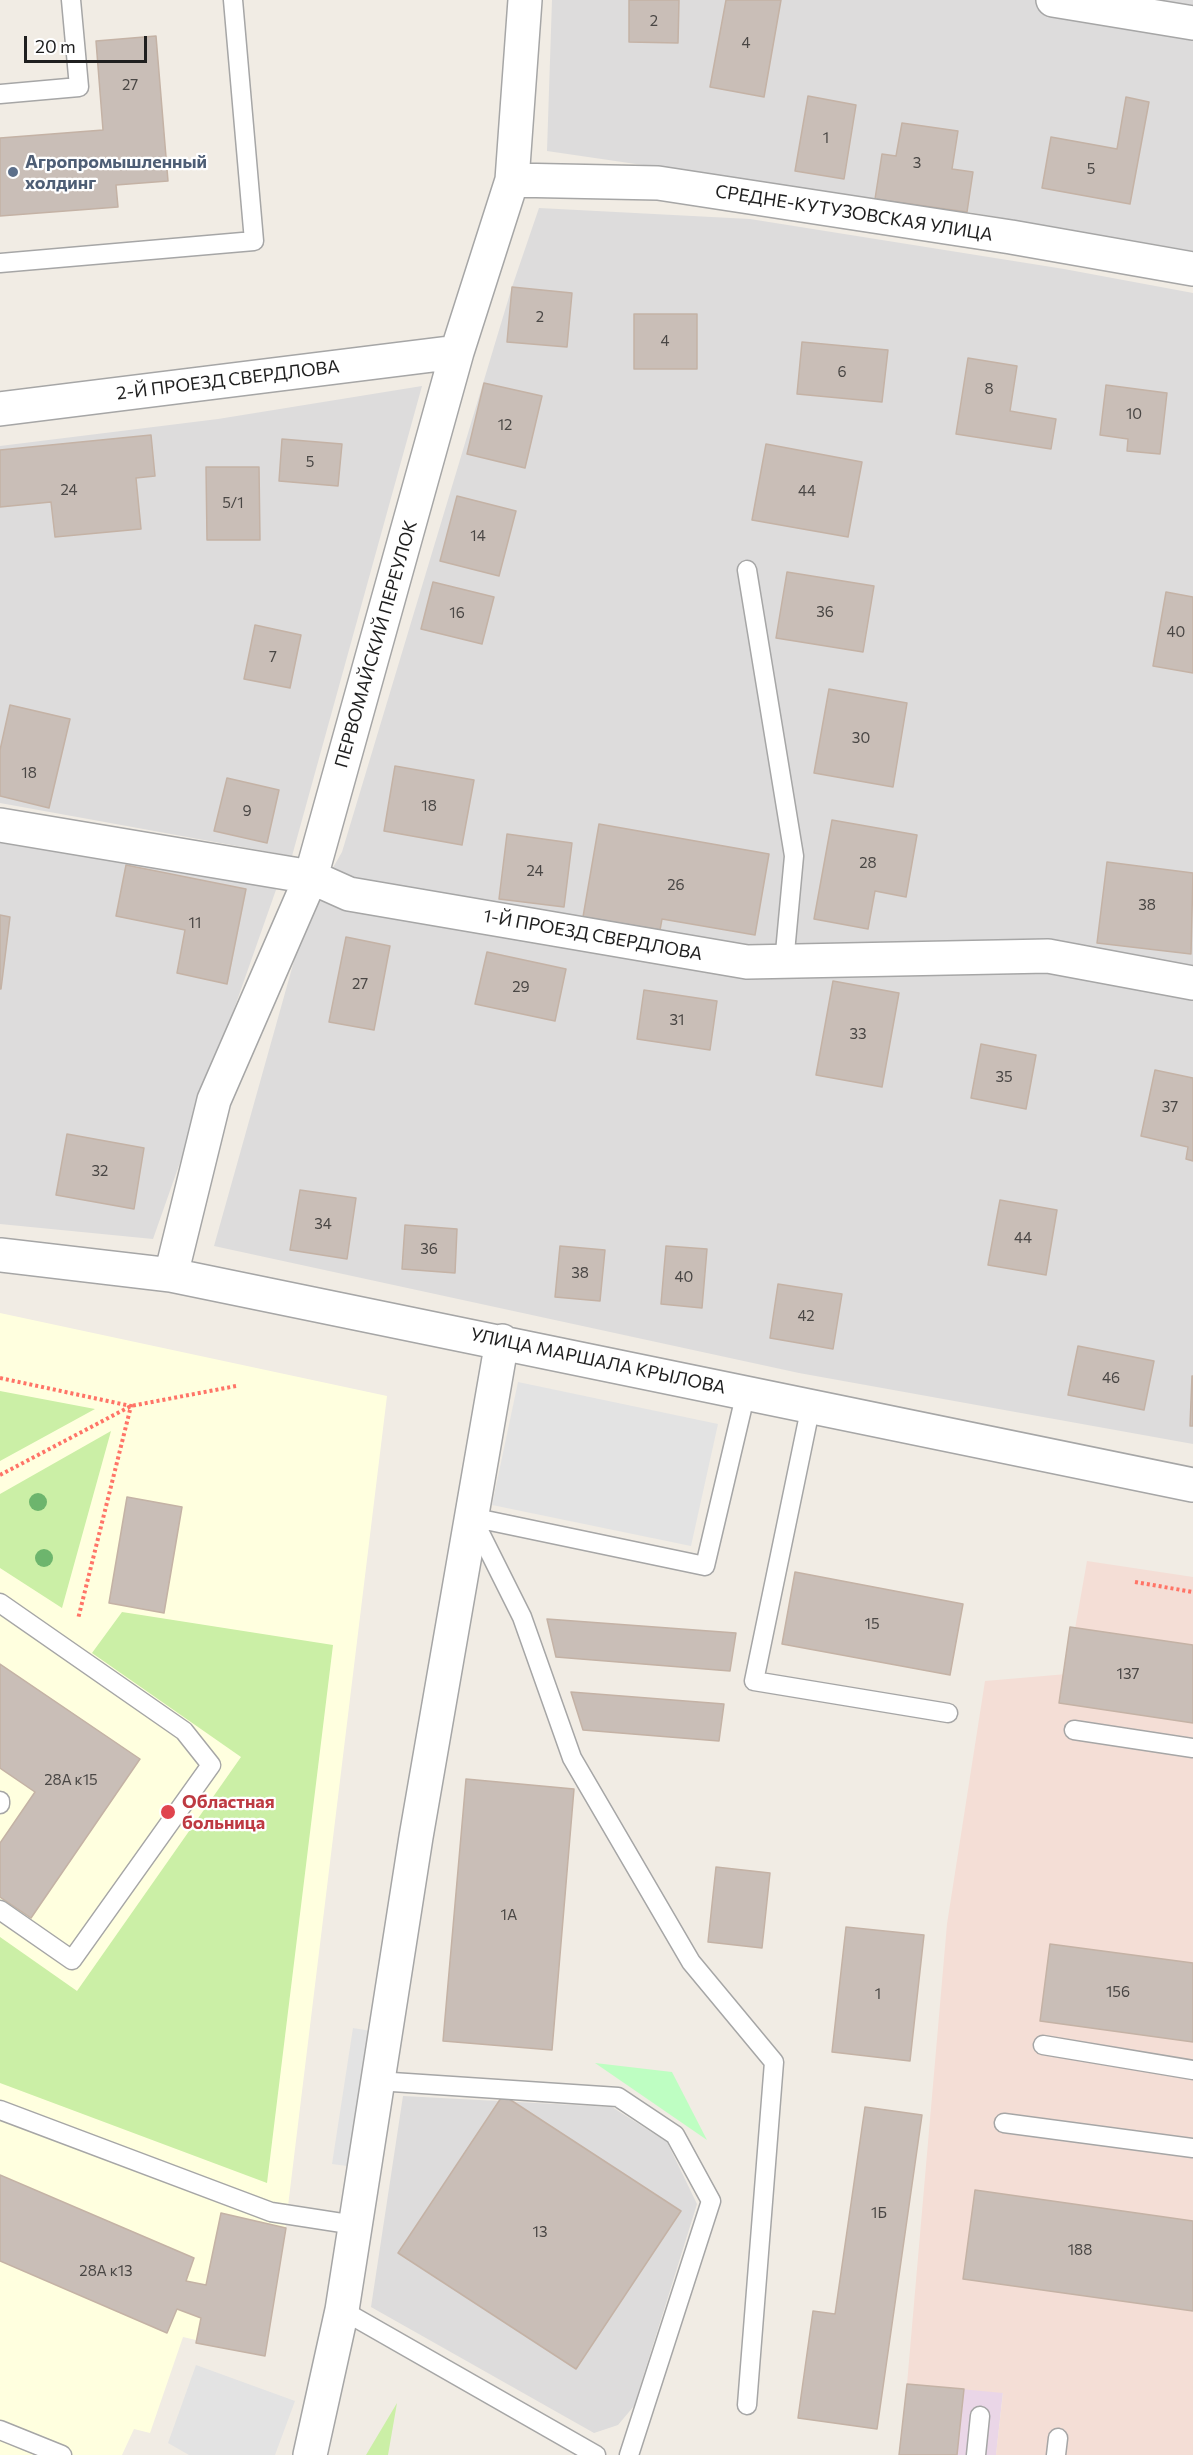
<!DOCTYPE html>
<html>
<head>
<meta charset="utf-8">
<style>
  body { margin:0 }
  #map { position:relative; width:1193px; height:2455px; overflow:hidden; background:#f1ece4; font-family:Commissioner,sans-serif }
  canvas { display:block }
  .scale { position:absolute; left:24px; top:36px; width:123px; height:27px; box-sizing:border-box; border:3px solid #1f1f1f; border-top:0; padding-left:8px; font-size:18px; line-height:21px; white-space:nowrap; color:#1f1f1f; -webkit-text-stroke:4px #fff; paint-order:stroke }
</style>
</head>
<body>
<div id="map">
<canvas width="1193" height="2455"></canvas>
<div class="scale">20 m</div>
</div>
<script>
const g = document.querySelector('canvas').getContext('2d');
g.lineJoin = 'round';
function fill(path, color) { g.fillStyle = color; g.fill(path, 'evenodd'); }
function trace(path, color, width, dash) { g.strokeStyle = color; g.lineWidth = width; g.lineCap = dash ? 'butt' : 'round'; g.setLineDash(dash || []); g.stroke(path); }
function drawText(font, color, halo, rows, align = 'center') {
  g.font = font + ' Commissioner,sans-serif'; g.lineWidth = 4.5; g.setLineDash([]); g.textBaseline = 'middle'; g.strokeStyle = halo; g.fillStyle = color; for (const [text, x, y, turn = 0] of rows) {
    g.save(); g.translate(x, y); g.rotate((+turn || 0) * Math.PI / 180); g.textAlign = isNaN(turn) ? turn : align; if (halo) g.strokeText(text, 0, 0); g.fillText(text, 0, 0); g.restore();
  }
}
const residential = new Path2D(`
  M 552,0 L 1193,0 L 1193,251 L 899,200 L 875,199 L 547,151 Z
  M 539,208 L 750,219 L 1064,269 L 1193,293 L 1193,1444 L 799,1373 L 214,1246 L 308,911 L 342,852 L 512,287 Z
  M 422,386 L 292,856 L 0,803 L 0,446 L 218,419 Z
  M 0,839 L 277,887 L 153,1239 L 0,1224 Z
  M 403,2096 L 612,2107 L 667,2142 L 697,2204 L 634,2406 L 618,2425 L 594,2433 L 371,2307 Z`);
const industrial = new Path2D(`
  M 907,2384 L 1003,2392 L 996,2455 L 899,2455 Z`);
const education = new Path2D(`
  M 0,1313 L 387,1396 L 283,2247 L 265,2356 L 183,2337 L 150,2433 L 134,2429 L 122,2455 L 0,2455 Z`);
const military = new Path2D(`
  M 1087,1561 L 1193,1577 L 1193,2455 L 996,2455 L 1003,2393 L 907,2384 L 947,1924 L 985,1681 L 1067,1674 Z`);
const grass = new Path2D(`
  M 0,1391 L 95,1409 L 0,1461 Z
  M 111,1431 L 62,1608 L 0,1568 L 0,1494 Z
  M 122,1612 L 333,1645 L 267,2183 L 0,2083 L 0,1937 L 77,1991 L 241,1757 L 92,1653 Z
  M 397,2403 L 388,2455 L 366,2455 Z`);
const park = new Path2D(`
  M 595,2063 L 672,2072 L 707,2140 Z`);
const parking = new Path2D(`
  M 518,1382 L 718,1424 L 691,1546 L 492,1505 Z
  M 353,2028 L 377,2032 L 355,2167 L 332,2164 Z
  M 196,2365 L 295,2401 L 275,2455 L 189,2455 L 168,2443 Z`);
const building = new Path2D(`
  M 629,0 L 679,0 L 678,43 L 629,42 Z
  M 726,0 L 781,0 L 764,97 L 710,87 Z
  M 156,36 L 168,181 L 116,185 L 118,207 L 0,216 L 0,138 L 103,130 L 96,41 Z
  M 808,96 L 856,105 L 844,179 L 795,171 Z
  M 1126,97 L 1149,102 L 1130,204 L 1042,188 L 1051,137 L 1117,149 Z
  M 902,123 L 958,131 L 952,169 L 973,172 L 967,212 L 875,199 L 882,154 L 896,156 Z
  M 512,287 L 572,293 L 567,347 L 507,342 Z
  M 634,314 L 697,314 L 697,369 L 634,369 Z
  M 802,342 L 888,350 L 882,402 L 797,394 Z
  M 968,358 L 1017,366 L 1010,411 L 1056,419 L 1051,449 L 956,434 Z
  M 484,383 L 542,396 L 525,468 L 467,454 Z
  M 1106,385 L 1167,393 L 1160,454 L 1127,451 L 1128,439 L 1100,435 Z
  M 151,435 L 155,476 L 136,478 L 141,529 L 55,537 L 51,502 L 0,507 L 0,450 Z
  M 282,439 L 342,444 L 338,486 L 279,481 Z
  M 766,444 L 862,462 L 848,537 L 752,520 Z
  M 206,467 L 259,467 L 260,540 L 207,540 Z
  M 457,496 L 516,511 L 499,576 L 440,561 Z
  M 787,572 L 874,586 L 863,652 L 776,638 Z
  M 433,582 L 494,597 L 482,644 L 421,629 Z
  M 1166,592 L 1193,597 L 1193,673 L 1153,666 Z
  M 255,625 L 301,635 L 290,688 L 244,679 Z
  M 829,689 L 907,703 L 893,787 L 814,773 Z
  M 10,705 L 70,719 L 49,808 L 0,796 L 0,750 Z
  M 395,766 L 474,780 L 462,845 L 384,831 Z
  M 227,778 L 279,790 L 267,843 L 214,831 Z
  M 832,820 L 917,835 L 906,897 L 875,891 L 868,929 L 814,919 Z
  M 599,824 L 769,854 L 755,935 L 662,919 L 660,930 L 583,917 Z
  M 507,834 L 572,843 L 564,907 L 499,899 Z
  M 1107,862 L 1193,873 L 1191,954 L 1097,943 Z
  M 126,865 L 246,889 L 227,984 L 177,973 L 185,930 L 116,916 Z
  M 0,915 L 10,917 L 1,989 L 0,989 Z
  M 346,937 L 390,946 L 374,1030 L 329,1022 Z
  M 487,952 L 566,969 L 555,1021 L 475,1004 Z
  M 833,981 L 899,993 L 882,1087 L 816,1075 Z
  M 644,990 L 717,1001 L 710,1050 L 637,1039 Z
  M 981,1044 L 1036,1055 L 1026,1109 L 971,1098 Z
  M 1155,1070 L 1193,1078 L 1193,1161 L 1186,1159 L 1188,1147 L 1141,1136 Z
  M 67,1134 L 144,1148 L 134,1209 L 56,1195 Z
  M 300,1190 L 356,1198 L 347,1259 L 290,1250 Z
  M 1000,1200 L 1057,1210 L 1046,1275 L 988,1265 Z
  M 405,1225 L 457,1229 L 455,1273 L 402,1269 Z
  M 560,1246 L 605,1250 L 600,1301 L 555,1297 Z
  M 666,1246 L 707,1249 L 702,1308 L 661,1304 Z
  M 778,1284 L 842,1294 L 833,1349 L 770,1338 Z
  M 1078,1346 L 1154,1361 L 1144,1410 L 1068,1395 Z
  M 1192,1376 L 1193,1376 L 1193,1426 L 1190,1426 Z
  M 127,1497 L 182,1507 L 164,1613 L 109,1603 Z
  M 795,1572 L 963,1604 L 950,1675 L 782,1644 Z
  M 547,1619 L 736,1633 L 730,1671 L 556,1657 Z
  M 1070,1627 L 1193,1645 L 1193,1723 L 1059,1703 Z
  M 0,1664 L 140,1759 L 31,1918 L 0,1897 L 0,1843 L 35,1792 L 0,1768 Z
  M 571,1692 L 724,1704 L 719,1741 L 583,1730 Z
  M 466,1779 L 574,1789 L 552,2050 L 443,2041 Z
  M 716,1867 L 770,1873 L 762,1948 L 708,1942 Z
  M 846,1927 L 924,1935 L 910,2061 L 832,2052 Z
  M 1050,1944 L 1193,1963 L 1193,2042 L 1040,2021 Z
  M 503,2095 L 681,2211 L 576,2369 L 398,2253 Z
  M 865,2107 L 922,2115 L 877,2429 L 798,2418 L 813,2311 L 835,2314 Z
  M 0,2175 L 194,2258 L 186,2281 L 206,2285 L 221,2213 L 286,2228 L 265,2356 L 196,2343 L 201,2318 L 177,2309 L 167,2333 L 0,2261 Z
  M 975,2190 L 1193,2221 L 1193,2311 L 963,2279 Z
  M 907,2384 L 964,2389 L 957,2455 L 899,2455 Z`);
const path = new Path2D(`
  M 0,1378 L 131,1406 L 78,1619
  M 0,1475 L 131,1406 L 236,1386
  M 1135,1582 L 1193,1592`);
const lane = new Path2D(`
  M 0,94 L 79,87 L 71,0
  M 0,263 L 254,241 L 233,0
  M 747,570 L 794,856 L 784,963
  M 811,1405 L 754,1681 L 948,1713
  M 471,1517 L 705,1566 L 746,1392
  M 474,1521 L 522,1617 L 572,1758 L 691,1962 L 774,2062 L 747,2405
  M 0,1603 L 184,1731 L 211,1765 L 72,1960 L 0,1910
  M 1074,1730 L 1193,1748
  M 0,1801 L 0,1804
  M 1043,2045 L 1193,2070
  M 377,2081 L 618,2097 L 675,2135 L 711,2201 L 629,2455
  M 0,2110 L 271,2212 L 355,2225
  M 1004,2123 L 1193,2148
  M 342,2310 L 596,2455
  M 0,2430 L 62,2455
  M 976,2455 L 980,2416
  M 1056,2455 L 1058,2438`);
const street = new Path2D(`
  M 1053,0 L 1193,23
  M 512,180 L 658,183 L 1011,237 L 1193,269
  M 0,409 L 457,352
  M 0,825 L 311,877 L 349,894 L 747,962 L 1048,956 L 1193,983
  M 0,1255 L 171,1275 L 1193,1485
  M 171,1275 L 214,1100 L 311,877 L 457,352 L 512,180 L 525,0
  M 310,2455 L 342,2310 L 416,1837 L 502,1341`);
const trees = [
  [38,1502],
  [44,1558]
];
const markers = [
  [13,172,6,"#5c6f8a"],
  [168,1812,8,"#e0444e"]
];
const numberNames = [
  ["2",654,21],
  ["4",746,43],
  ["27",130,85],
  ["1",826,138],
  ["3",917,163],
  ["5",1091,169],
  ["2",540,317],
  ["4",665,341],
  ["6",842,372],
  ["8",989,389],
  ["10",1134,414],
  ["12",505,425],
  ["5",310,462],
  ["24",69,490],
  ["44",807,491],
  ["5/1",233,503],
  ["14",478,536],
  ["36",825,612],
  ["16",457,613],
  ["40",1176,632],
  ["7",273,657],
  ["30",861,738],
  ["18",29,773],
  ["18",429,806],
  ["9",247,811],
  ["28",868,863],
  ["24",535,871],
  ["26",676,885],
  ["38",1147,905],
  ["11",195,923],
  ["27",360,984],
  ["29",521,987],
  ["31",677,1020],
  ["33",858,1034],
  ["35",1004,1077],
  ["37",1170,1107],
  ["32",100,1171],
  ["34",323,1224],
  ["44",1023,1238],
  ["36",429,1249],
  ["38",580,1273],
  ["40",684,1277],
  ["42",806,1316],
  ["46",1111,1378],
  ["15",872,1624],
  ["137",1128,1674],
  ["28А к15",71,1780],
  ["1А",509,1915],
  ["156",1118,1992],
  ["1",878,1994],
  ["1Б",879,2213],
  ["13",540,2232],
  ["188",1080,2250],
  ["28А к13",106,2271]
];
const serviceNames = [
  ["Агропромышленный",25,162],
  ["холдинг",25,183]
];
const streetNames = [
  ["СРЕДНЕ-КУТУЗОВСКАЯ УЛИЦА",854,213,9],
  ["2-Й ПРОЕЗД СВЕРДЛОВА",228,380,-7],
  ["ПЕРВОМАЙСКИЙ ПЕРЕУЛОК",376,644,-74],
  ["1-Й ПРОЕЗД СВЕРДЛОВА",593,935,10],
  ["УЛИЦА МАРШАЛА КРЫЛОВА",598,1361,12]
];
const healthNames = [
  ["Областная",182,1802],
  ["больница",182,1823]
];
fill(residential, '#dddcdc');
fill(industrial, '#ead6e7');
fill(education, '#ffffdf');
fill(military, '#f4ded6');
fill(grass, '#cbefa6');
fill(park, '#befec2');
fill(parking, '#e3e3e3');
fill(building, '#c9beb7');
trace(building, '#c4b2a5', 1.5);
trace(lane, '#a6a6a6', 21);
trace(street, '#a6a6a6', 36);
trace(path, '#ff7467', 4, [3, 3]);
trace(lane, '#fff', 18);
trace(street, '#fff', 33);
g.fillStyle = '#6db56d';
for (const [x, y] of trees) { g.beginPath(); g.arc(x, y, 9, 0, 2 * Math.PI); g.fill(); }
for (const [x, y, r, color] of markers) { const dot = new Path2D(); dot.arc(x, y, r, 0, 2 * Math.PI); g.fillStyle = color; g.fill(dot); trace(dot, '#fff', 2); }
drawText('15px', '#4a4745', null, numberNames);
drawText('bold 18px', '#4e5e75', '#fff', serviceNames, 'left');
drawText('18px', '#1f1f1f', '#fff', streetNames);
drawText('bold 18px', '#be3a42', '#fff', healthNames, 'left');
</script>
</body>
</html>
